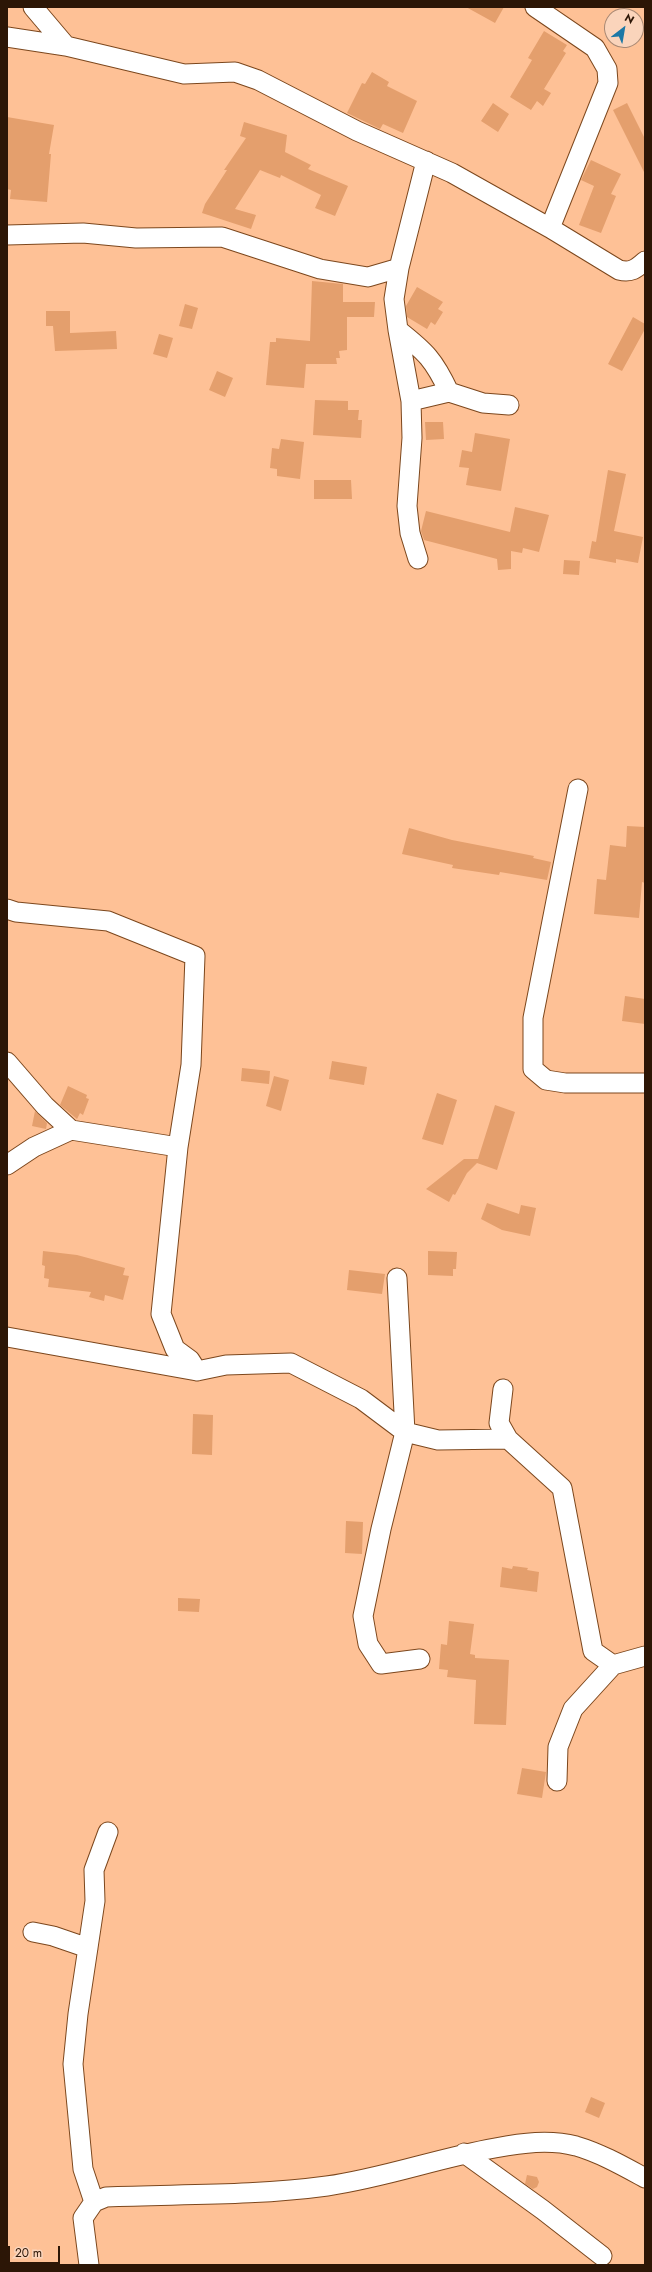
<!DOCTYPE html>
<html>
<head>
<meta charset="utf-8">
<style>
  body { margin:0 }
  #map { position:relative; width:652px; height:2272px; overflow:hidden; background:#fec196; font-family:Jost,sans-serif }
  canvas { display:block }
  .frame { position:absolute; inset:0; border:8px solid #2c1606; pointer-events:none }
  .north { position:absolute; left:604px; top:8px; width:40px; height:40px; box-sizing:border-box; background:#fad4bb; border:1px solid #a88873; border-radius:50%; rotate:31deg; font-size:11px; font-weight:700; line-height:16px; text-align:center; color:#2c1606 }
  .north::after { content:''; display:block; margin:auto; width:14px; height:18px; background:#1c78a6; clip-path:polygon(50% 0,100% 100%,50% 72%,0 100%) }
  .scale { position:absolute; left:8px; top:2246px; width:52px; height:18px; box-sizing:border-box; border:2px solid #2c1606; border-top:0; padding-left:5px; font-size:12px; line-height:14px; white-space:nowrap; color:#2c1606; -webkit-text-stroke:3px #fad4bb; paint-order:stroke }
</style>
</head>
<body>
<div id="map">
<canvas width="652" height="2272"></canvas>
<div class="frame"></div>
<div class="north">N</div>
<div class="scale">20 m</div>
</div>
<script>
const g = document.querySelector('canvas').getContext('2d');
g.lineJoin = 'round';
function fill(path, color) { g.fillStyle = color; g.fill(path, 'evenodd'); }
function trace(path, color, width, dash) { g.strokeStyle = color; g.lineWidth = width; g.lineCap = dash ? 'butt' : 'round'; g.setLineDash(dash || []); g.stroke(path); }
const building = new Path2D(`
  M 466,7 L 504,7 L 495,23 Z
  M 544,31 L 567,45 L 563,51 L 566,53 L 544,89 L 551,93 L 543,106 L 537,101 L 531,110 L 510,97 L 532,60 L 528,58 Z
  M 372,72 L 389,82 L 387,86 L 417,101 L 403,133 L 383,124 L 380,129 L 347,113 L 362,83 L 365,84 Z
  M 493,103 L 509,114 L 498,132 L 481,121 Z
  M 627,103 L 645,139 L 645,174 L 613,110 Z
  M 7,117 L 54,125 L 49,154 L 51,154 L 47,202 L 10,199 L 11,190 L 7,189 Z
  M 244,122 L 287,135 L 285,152 L 311,165 L 308,169 L 348,186 L 335,216 L 315,208 L 321,195 L 281,175 L 280,178 L 260,170 L 235,209 L 256,215 L 251,229 L 202,213 L 205,204 L 227,170 L 224,170 L 246,138 L 240,136 Z
  M 591,160 L 621,174 L 611,194 L 616,196 L 601,233 L 579,225 L 594,186 L 581,180 Z
  M 312,281 L 343,284 L 343,302 L 375,302 L 374,317 L 347,317 L 347,350 L 339,351 L 340,358 L 336,358 L 337,364 L 306,364 L 304,388 L 266,385 L 270,342 L 276,342 L 276,338 L 310,341 Z
  M 417,287 L 443,302 L 438,309 L 443,312 L 435,325 L 431,322 L 427,329 L 407,317 L 406,306 Z
  M 185,304 L 198,308 L 192,329 L 179,326 Z
  M 46,311 L 70,311 L 70,333 L 116,331 L 117,349 L 55,351 L 53,326 L 46,326 Z
  M 633,317 L 645,324 L 645,329 L 622,371 L 608,364 Z
  M 159,334 L 173,338 L 167,358 L 153,354 Z
  M 217,371 L 233,378 L 225,397 L 209,390 Z
  M 315,400 L 348,401 L 348,410 L 359,410 L 358,420 L 362,420 L 361,438 L 313,435 Z
  M 425,422 L 443,422 L 444,439 L 426,440 Z
  M 475,433 L 510,439 L 501,491 L 466,485 L 469,468 L 459,467 L 462,450 L 472,452 Z
  M 281,439 L 304,442 L 300,479 L 277,476 L 277,469 L 270,468 L 272,448 L 279,449 Z
  M 608,470 L 626,474 L 614,531 L 643,537 L 638,563 L 616,559 L 616,563 L 589,558 L 592,541 L 596,542 Z
  M 314,480 L 351,480 L 352,499 L 314,499 Z
  M 515,507 L 549,515 L 539,552 L 523,548 L 522,553 L 511,551 L 511,569 L 498,570 L 497,559 L 424,540 L 421,531 L 426,511 L 510,532 Z
  M 564,560 L 580,561 L 579,575 L 563,574 Z
  M 627,826 L 645,827 L 645,883 L 642,882 L 639,918 L 594,914 L 597,879 L 606,880 L 610,845 L 626,847 Z
  M 409,828 L 452,840 L 534,856 L 533,858 L 551,862 L 547,880 L 500,872 L 499,875 L 452,868 L 453,865 L 402,854 Z
  M 625,996 L 645,999 L 645,1024 L 622,1021 Z
  M 332,1061 L 367,1067 L 364,1085 L 329,1079 Z
  M 242,1068 L 270,1071 L 269,1084 L 241,1081 Z
  M 274,1076 L 289,1080 L 281,1111 L 266,1106 Z
  M 68,1086 L 87,1095 L 86,1098 L 89,1099 L 83,1115 L 80,1113 L 77,1119 L 60,1105 Z
  M 437,1093 L 457,1100 L 443,1145 L 422,1139 Z
  M 495,1105 L 515,1112 L 497,1170 L 477,1163 L 467,1173 L 455,1195 L 453,1194 L 449,1202 L 426,1189 L 464,1159 L 478,1159 Z
  M 35,1111 L 47,1123 L 46,1129 L 32,1126 Z
  M 487,1203 L 519,1214 L 521,1205 L 536,1208 L 530,1236 L 502,1230 L 481,1219 Z
  M 43,1251 L 77,1255 L 125,1268 L 123,1275 L 129,1276 L 123,1300 L 105,1295 L 104,1301 L 89,1297 L 91,1292 L 48,1287 L 49,1279 L 44,1278 L 45,1266 L 42,1265 Z
  M 428,1251 L 457,1252 L 456,1269 L 453,1269 L 453,1276 L 428,1275 Z
  M 349,1270 L 385,1274 L 382,1294 L 347,1290 Z
  M 193,1414 L 213,1415 L 212,1455 L 192,1454 Z
  M 346,1521 L 363,1522 L 362,1554 L 345,1553 Z
  M 513,1566 L 528,1568 L 527,1570 L 539,1572 L 537,1592 L 500,1587 L 502,1567 L 512,1569 Z
  M 178,1598 L 200,1599 L 199,1612 L 178,1611 Z
  M 449,1621 L 474,1624 L 470,1654 L 475,1655 L 475,1658 L 509,1660 L 506,1725 L 474,1724 L 476,1680 L 447,1677 L 448,1670 L 439,1669 L 441,1644 L 447,1645 Z
  M 522,1768 L 546,1772 L 542,1798 L 517,1794 Z
  M 591,2097 L 605,2103 L 599,2118 L 585,2112 Z
  M 527,2175 L 537,2177 L 539,2182 L 537,2187 L 533,2189 L 525,2184 Z`);
const minor = new Path2D(`
  M 33,7 L 66,46
  M 535,7 L 595,48 L 607,69 L 608,83 L 550,228
  M 7,37 L 66,46 L 184,74 L 235,72 L 258,80 L 357,131 L 452,173 L 550,228 L 619,270 C 631,273 636,269 645,261
  M 7,235 L 83,233 L 136,238 L 222,237 L 320,269 L 368,277 L 399,268 L 394,299 L 398,330 C 426,352 434,360 449,392 L 483,403 L 509,405
  M 399,268 L 426,161
  M 398,330 L 411,401 L 412,438 L 407,506 L 410,533 L 418,559
  M 411,401 L 449,392
  M 578,789 L 533,1018 L 533,1069 L 546,1080 L 565,1083 L 645,1083
  M 7,909 L 16,912 L 108,921 L 195,956 L 191,1065 L 178,1147 L 161,1314 L 175,1349 L 190,1360 L 197,1371
  M 7,1062 L 45,1106 L 71,1130
  M 7,1165 L 34,1147 L 71,1130 L 178,1147
  M 397,1278 L 405,1432 L 381,1529 L 363,1616 L 368,1644 L 381,1664 L 420,1659
  M 7,1337 L 197,1371 L 226,1365 L 291,1363 L 361,1399 L 405,1432 L 438,1440 L 508,1439 L 562,1488 L 593,1651 L 613,1665 L 645,1656
  M 503,1389 L 499,1423 L 508,1439
  M 557,1781 L 558,1747 L 573,1709 L 613,1665
  M 33,1932 L 53,1936 L 88,1948
  M 464,2153 L 543,2210 L 602,2256
  M 94,2202 L 83,2169 L 73,2064 L 78,2014 L 95,1901 L 94,1870 L 108,1832
  M 89,2265 L 83,2218 L 94,2202 L 106,2197 C 179,2194 254,2196 327,2186 C 384,2178 438,2158 495,2148 C 522,2143 549,2139 576,2146 C 600,2153 623,2166 645,2178`);
fill(building, '#e49f6d');
trace(minor, '#7c471d', 21);
trace(minor, '#fff', 19);
</script>
</body>
</html>
